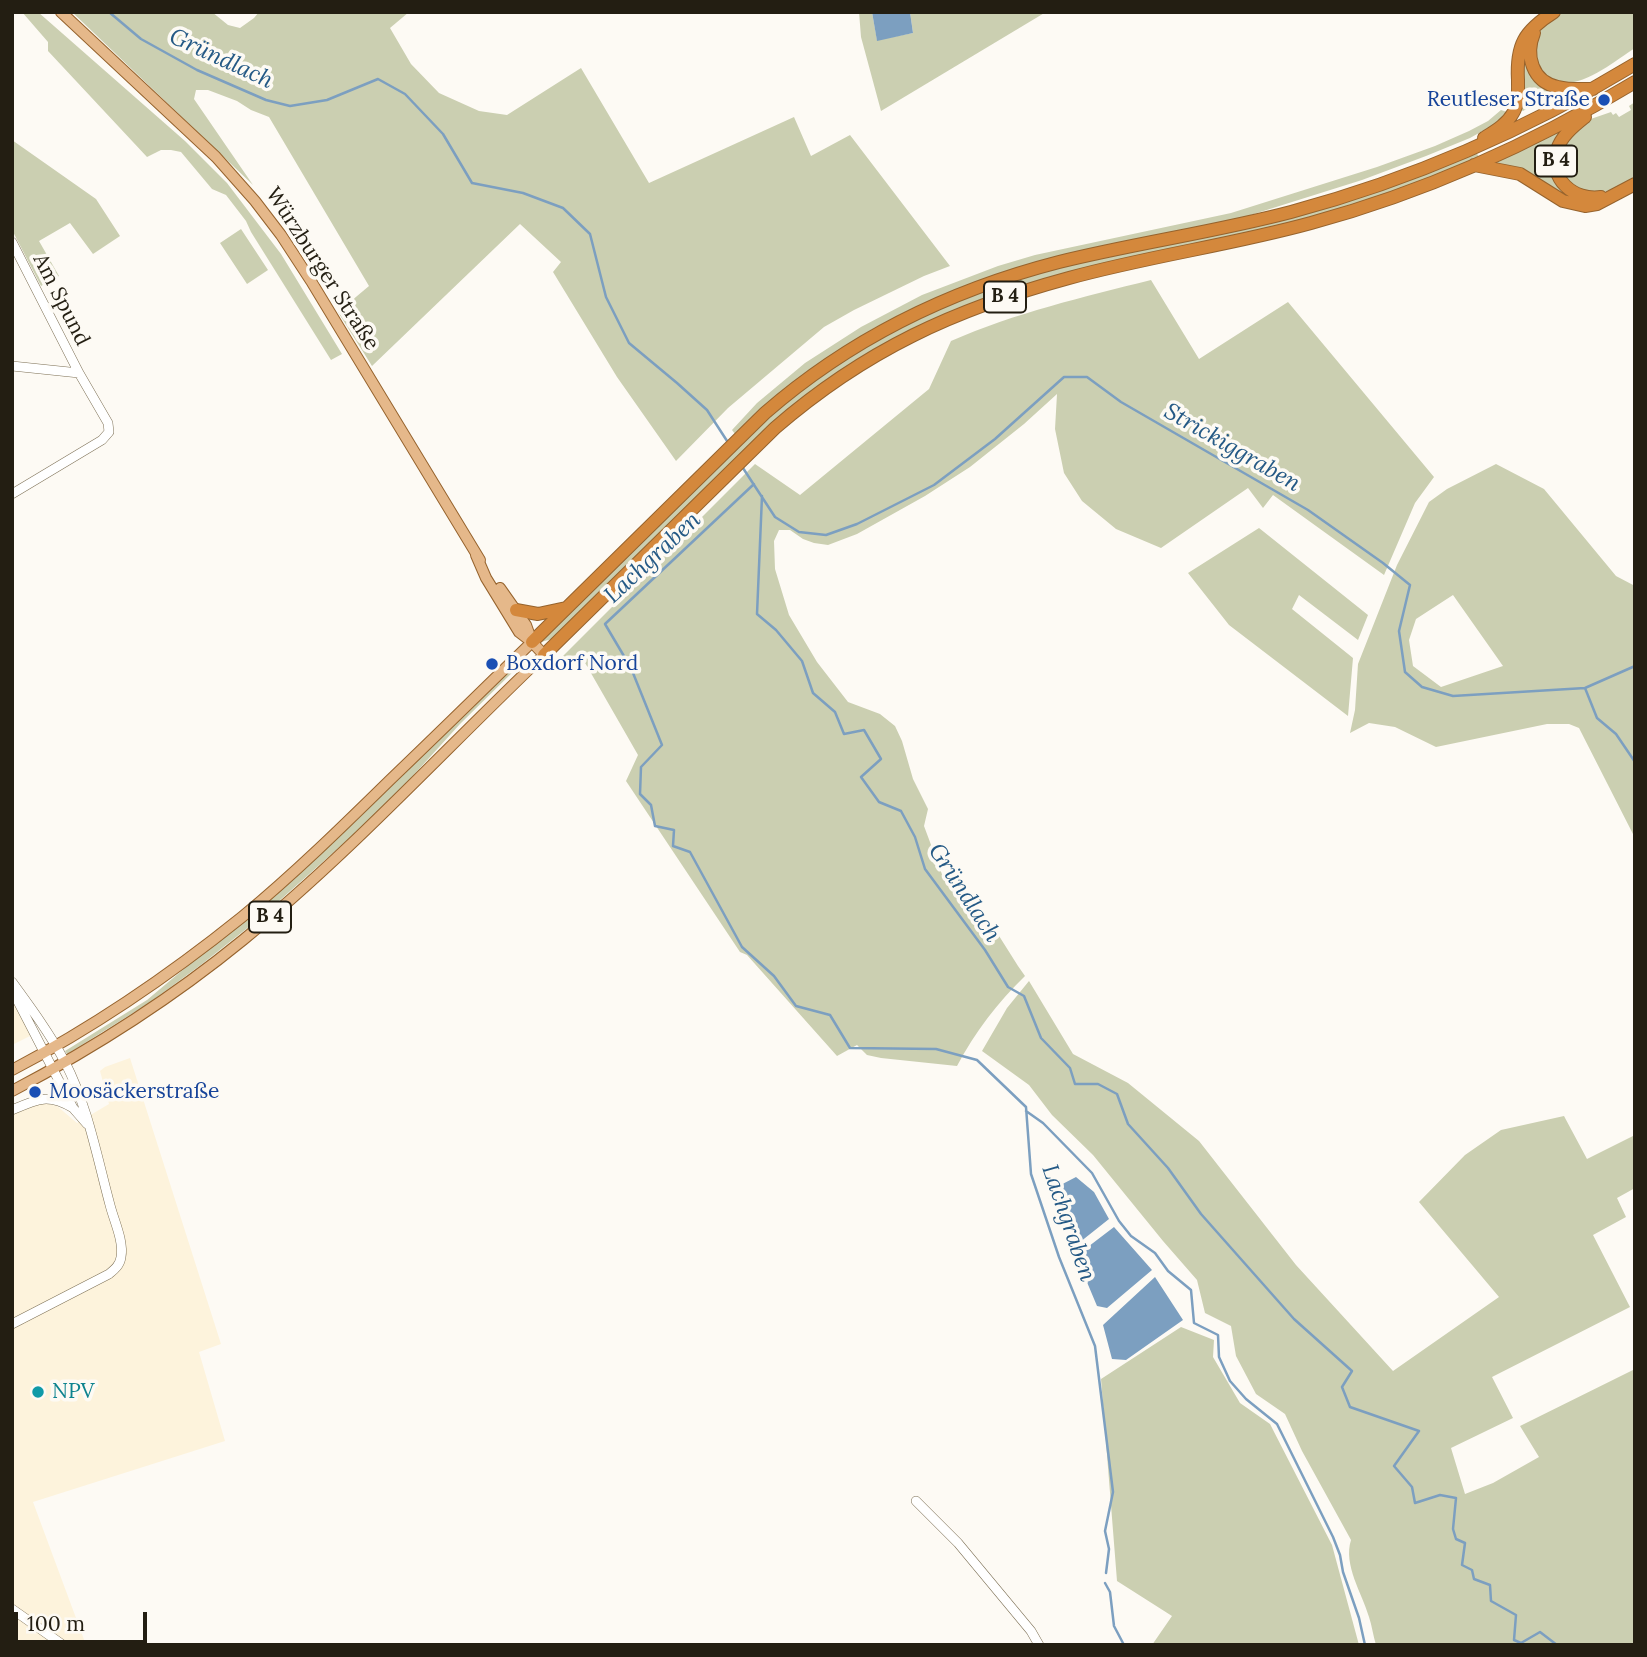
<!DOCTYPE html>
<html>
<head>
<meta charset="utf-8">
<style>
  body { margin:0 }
  #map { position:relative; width:1647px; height:1657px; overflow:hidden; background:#fdfaf4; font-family:Lora,serif }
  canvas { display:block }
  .frame { position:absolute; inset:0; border:14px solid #231e12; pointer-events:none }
  .scale { position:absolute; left:14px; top:1612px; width:133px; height:32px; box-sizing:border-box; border:4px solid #231e12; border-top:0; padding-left:9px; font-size:21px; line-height:24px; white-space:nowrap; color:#231e12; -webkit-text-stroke:5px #fdfaf4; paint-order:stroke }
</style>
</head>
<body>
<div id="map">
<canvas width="1647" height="1657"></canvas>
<div class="frame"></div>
<div class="scale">100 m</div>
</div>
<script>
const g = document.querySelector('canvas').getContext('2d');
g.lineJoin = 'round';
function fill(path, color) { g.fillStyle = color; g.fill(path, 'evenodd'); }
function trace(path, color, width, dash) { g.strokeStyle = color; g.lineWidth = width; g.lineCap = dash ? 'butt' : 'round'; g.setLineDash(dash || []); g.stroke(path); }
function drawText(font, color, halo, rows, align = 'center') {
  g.font = font + ' Lora,serif'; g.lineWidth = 7; g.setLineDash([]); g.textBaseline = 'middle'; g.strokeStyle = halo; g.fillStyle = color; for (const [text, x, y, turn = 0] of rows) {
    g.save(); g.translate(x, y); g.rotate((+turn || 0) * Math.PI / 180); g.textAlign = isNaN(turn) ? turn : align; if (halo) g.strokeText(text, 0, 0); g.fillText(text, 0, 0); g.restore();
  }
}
const built = new Path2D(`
  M 12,1000 L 30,1029 L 30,1036 L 12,1045 Z
  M 130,1058 L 221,1344 L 199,1352 L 225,1441 L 33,1502 L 86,1645 L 12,1645 L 12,1111 L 36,1101 L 57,1106 L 77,1123 L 109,1104 L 100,1071 L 105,1067 Z`);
const green = new Path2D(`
  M 22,12 L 38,12 L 185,141 L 227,183 L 281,254 L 342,354 L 331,360 L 251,232 L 246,221 L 226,195 L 212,189 L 181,152 L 171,150 L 161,150 L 147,157 L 48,51 L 48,42 Z
  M 72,12 L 212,12 L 228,25 L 240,28 L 254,18 L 259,12 L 409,12 L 390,28 L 411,64 L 439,93 L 479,111 L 507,115 L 581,68 L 649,183 L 794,117 L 811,156 L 850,135 L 950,266 L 924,276 L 854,310 L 824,327 L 728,408 L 676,461 L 617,377 L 553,272 L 561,262 L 520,224 L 372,366 L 338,312 L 369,286 L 269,117 L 251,110 L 237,101 L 208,90 L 196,90 L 194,99 L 253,185 Z
  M 859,12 L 872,12 L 877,40 L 913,33 L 910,12 L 1046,12 L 881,111 L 861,37 Z
  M 1564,12 L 1635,12 L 1635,48 C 1615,61 1580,90 1555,82 C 1548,80 1542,73 1537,69 C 1532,33 1530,30 1564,12 Z
  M 1525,50 L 1527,68 L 1571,91 L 1545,103 L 1543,100 L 1535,104 L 1532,100 L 1526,103 L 1528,108 L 1523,111 L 1518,108 Z
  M 1635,102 L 1635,178 C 1619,187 1597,199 1578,190 C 1573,187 1568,182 1564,178 L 1559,151 L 1585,121 L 1611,112 L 1613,115 L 1616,113 L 1619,117 L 1631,110 L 1629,106 Z
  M 1501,110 L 1507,112 L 1497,123 L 1470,138 L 1426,156 L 1362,180 L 1238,219 L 992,276 L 935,298 L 874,328 L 805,373 L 774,397 L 735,434 L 732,430 L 757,403 L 805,363 L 861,327 L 922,295 L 998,266 L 1035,255 L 1231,213 L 1377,167 L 1435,146 L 1469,131 L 1488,121 Z
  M 1561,131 C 1539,165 1549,172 1575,198 L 1564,197 L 1518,168 L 1496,164 L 1496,162 Z
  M 12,140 L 96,199 L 120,236 L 93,254 L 70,223 L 39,241 L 59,276 L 41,286 L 12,230 Z
  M 1476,152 L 1479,157 L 1416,183 L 1343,209 L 959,308 L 893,339 L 841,371 L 552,639 L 541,642 L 541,640 L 780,405 L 856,351 L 938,308 L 1008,282 L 1088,260 L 1197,238 Z
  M 241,229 L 268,270 L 247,284 L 220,243 Z
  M 1151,280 L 1199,359 L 1288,302 L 1434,477 L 1415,503 L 1384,575 L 1273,495 L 1263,508 L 1248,488 L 1161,548 L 1116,529 L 1082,501 L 1064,473 L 1055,429 L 1057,394 L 1024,424 L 970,467 L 925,496 L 857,534 L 828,545 L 814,543 L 803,539 L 790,530 L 779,530 L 774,541 L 775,569 L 789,615 L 817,662 L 848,702 L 880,714 L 895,726 L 902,741 L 913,779 L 928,809 L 924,826 L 943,877 L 989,920 L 1018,966 L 1025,976 C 998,1002 975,1032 957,1066 L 881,1058 L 867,1055 L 857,1045 L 837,1056 L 747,955 L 740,952 L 626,781 L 638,755 L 584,661 L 560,659 L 755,464 L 800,495 L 929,389 L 951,341 C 1015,313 1083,297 1151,280 Z
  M 1496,464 L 1544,489 L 1616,576 L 1635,586 L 1635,838 L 1579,728 L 1569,724 L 1547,724 L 1436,747 L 1395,727 L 1369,723 L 1350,733 L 1355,710 L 1358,664 L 1397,565 L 1429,502 L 1447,489 ZM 1453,595 L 1503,666 L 1441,687 L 1413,666 L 1409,640 L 1416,619 Z
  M 1259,528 L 1368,615 L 1358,640 L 1299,595 L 1292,609 L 1353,658 L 1348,716 L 1229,625 L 1188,573 Z
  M 520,660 L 522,663 L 460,724 L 409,780 L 363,826 L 260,918 L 202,964 L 149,1003 L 67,1054 L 65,1051 L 147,1000 L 317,857 L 357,820 Z
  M 1029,981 L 1073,1054 L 1128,1083 L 1199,1141 L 1296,1265 L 1393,1371 L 1499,1297 L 1419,1202 L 1465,1155 L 1501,1130 L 1564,1116 L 1587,1159 L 1635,1135 L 1635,1188 L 1617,1198 L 1626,1217 L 1593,1235 L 1630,1307 L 1492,1377 L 1513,1418 L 1451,1448 L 1465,1494 L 1493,1483 L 1539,1457 L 1520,1426 L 1635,1369 L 1635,1645 L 1376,1645 C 1373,1635 1372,1626 1369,1617 C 1362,1593 1343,1565 1351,1540 L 1302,1451 L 1285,1414 L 1256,1394 L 1236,1356 L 1231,1326 L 1205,1313 L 1197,1280 L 1163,1241 L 1093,1155 L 1052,1115 L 1029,1085 L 982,1051 L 1007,1008 Z
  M 1181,1327 L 1214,1340 L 1213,1357 L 1240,1403 L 1270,1424 L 1332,1545 L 1359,1645 L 1152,1645 L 1172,1616 L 1117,1581 L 1101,1379 Z`);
const water = new Path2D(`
  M 872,12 L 910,12 L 913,33 L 877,41 Z
  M 1076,1177 L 1094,1192 L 1109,1219 L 1075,1246 L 1049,1191 Z
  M 1114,1227 L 1152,1270 L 1107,1308 L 1097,1306 L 1076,1256 Z
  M 1155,1277 L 1183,1320 L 1126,1360 L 1112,1359 L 1103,1325 Z`);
const stream = new Path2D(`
  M 109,12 L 141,39 L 197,70 L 266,100 L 290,106 L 327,100 L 378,79 L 405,94 L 443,134 L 472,183 L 523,193 L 563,208 L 590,234 L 606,297 L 629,343 L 677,383 L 707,410 L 729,444
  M 1028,12 L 1031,12
  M 741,465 L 775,517 L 799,532 L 826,535 L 857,524 L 934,485 L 995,439 L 1064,377 L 1087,377 L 1121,402 L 1308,510 L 1383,563 L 1410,585 L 1399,631 L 1405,672 L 1422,687 L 1453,696 L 1585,688 L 1635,666
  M 754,484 L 605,624 L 631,668 L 662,745 L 641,767 L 640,794 L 651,805 L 655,826 L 674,830 L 673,846 L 690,852 L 742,947 L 774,976 L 796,1006 L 830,1015 L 850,1048 L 936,1049 L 977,1060 L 1026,1107 L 1031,1174 L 1059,1257 L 1095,1346 L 1113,1492 L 1105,1531 L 1109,1549 L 1106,1573
  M 762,496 L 757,614 L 776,630 L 802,661 L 813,693 L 835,712 L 844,734 L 864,730 L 881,759 L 861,777 L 879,802 L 901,811 L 915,837 L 925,869 L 985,950 L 1008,987 L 1024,996 L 1041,1038 L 1070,1068 L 1075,1084 L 1098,1084 L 1117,1094 L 1128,1124 L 1168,1168 L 1201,1214 L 1294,1319 L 1352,1371 L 1342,1387 L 1350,1407 L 1419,1431 L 1394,1466 L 1412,1487 L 1415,1503 L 1440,1495 L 1456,1498 L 1453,1529 L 1456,1539 L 1465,1543 L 1462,1565 L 1472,1570 L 1474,1579 L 1490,1585 L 1491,1601 L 1516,1615 L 1514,1640 L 1521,1643 L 1540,1632 L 1557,1645
  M 1585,688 L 1597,718 L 1616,734 L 1635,762
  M 1026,1111 L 1043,1123 L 1092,1173 L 1119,1221 L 1131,1236 L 1155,1253 L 1168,1271 L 1191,1290 L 1194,1323 L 1218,1335 L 1219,1357 L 1230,1381 L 1246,1399 L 1277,1424 L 1333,1537 L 1340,1555 L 1343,1572 L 1359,1618 L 1365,1645
  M 1105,1583 L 1110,1592 L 1114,1626 L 1124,1645`);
const minor = new Path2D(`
  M 12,242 L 79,373
  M 12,366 L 79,373 L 108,423 L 109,432 L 102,440 L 12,494
  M 12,982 C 31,1008 50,1034 65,1062 C 88,1107 97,1157 110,1205 C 114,1221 124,1241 121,1257 C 120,1265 115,1269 109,1274 L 12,1324
  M 12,990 L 73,1108 L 87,1124
  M 12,1110 C 37,1099 48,1093 73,1108
  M 916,1501 L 958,1543 L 1031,1631 L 1039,1645
  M 12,1609 L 63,1645`);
const major = new Path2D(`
  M 61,12 L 216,157 L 255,201 L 281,235 L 311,281 L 480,560
  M 500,588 L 526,625 L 532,642
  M 12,1070 C 94,1027 170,975 242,917 C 294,874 342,827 391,779 C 438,734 485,688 532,642
  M 12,1091 C 94,1048 172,998 243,940 C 350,853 444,750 544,655 L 532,642 L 519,632 L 486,578 L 476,555`);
const highway = new Path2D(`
  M 1534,33 C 1525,55 1532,82 1558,87 C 1569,90 1582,89 1593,89
  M 1585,117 C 1574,126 1561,136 1557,150 C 1548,179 1574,201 1601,197
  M 1484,138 C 1495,131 1507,124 1513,113 C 1519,103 1518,91 1518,80 C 1516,45 1524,31 1554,12
  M 1474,165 L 1520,174 L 1563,201 L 1585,206 L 1597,204 L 1635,184
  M 516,610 L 538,614 L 566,608
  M 532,642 L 765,413 C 850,339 950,290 1059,262 C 1136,243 1215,232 1291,212 C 1414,179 1526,130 1635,64
  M 544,655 L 775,428 C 865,350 955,309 1069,278 C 1149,256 1231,245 1311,223 C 1425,192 1534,143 1635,82`);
const markers = [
  [1604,100,7,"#1a4fb4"],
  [492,664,7,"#1a4fb4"],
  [35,1092,7,"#1a4fb4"],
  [38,1392,7,"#0f9aa8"]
];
const shields = [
  [1556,161,42],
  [1005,297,42],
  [270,917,42]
];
const shieldNames = [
  ["B 4",1556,161],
  ["B 4",1005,297],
  ["B 4",270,917]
];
const transitNames = [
  ["Reutleser Straße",1590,100,"right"],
  ["Boxdorf Nord",506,664],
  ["Moosäckerstraße",49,1092]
];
const streetNames = [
  ["Würzburger Straße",322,269,57],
  ["Am Spund",61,300,63]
];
const cultureNames = [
  ["NPV",52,1392]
];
const waterNames = [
  ["Gründlach",221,59,25],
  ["Strickiggraben",1232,448,30],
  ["Lachgraben",653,558,-43],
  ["Gründlach",964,893,57],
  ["Lachgraben",1068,1223,71]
];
fill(built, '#fdf3dc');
fill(green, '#cbcfb1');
fill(water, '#7c9fc0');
trace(stream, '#7c9fc0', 2.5);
trace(minor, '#7d7055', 10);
trace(major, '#96632d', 12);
trace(highway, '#96632d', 14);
trace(minor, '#fff', 9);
trace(major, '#e5b88a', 10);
trace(highway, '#d4883c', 12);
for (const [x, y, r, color] of markers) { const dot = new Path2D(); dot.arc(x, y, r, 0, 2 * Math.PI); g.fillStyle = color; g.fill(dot); trace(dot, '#fdfaf4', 2.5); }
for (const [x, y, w] of shields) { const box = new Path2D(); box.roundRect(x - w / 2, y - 15.5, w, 31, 5); g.fillStyle = '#fdfaf4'; g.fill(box); trace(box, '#231e12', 2); }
drawText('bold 19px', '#231e12', null, shieldNames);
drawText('21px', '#164399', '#fdfaf4', transitNames, 'left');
drawText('21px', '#231e12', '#fdfaf4', streetNames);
drawText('21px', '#0d838f', '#fdfaf4', cultureNames, 'left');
drawText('italic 23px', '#245985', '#fdfaf4', waterNames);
</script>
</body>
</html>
